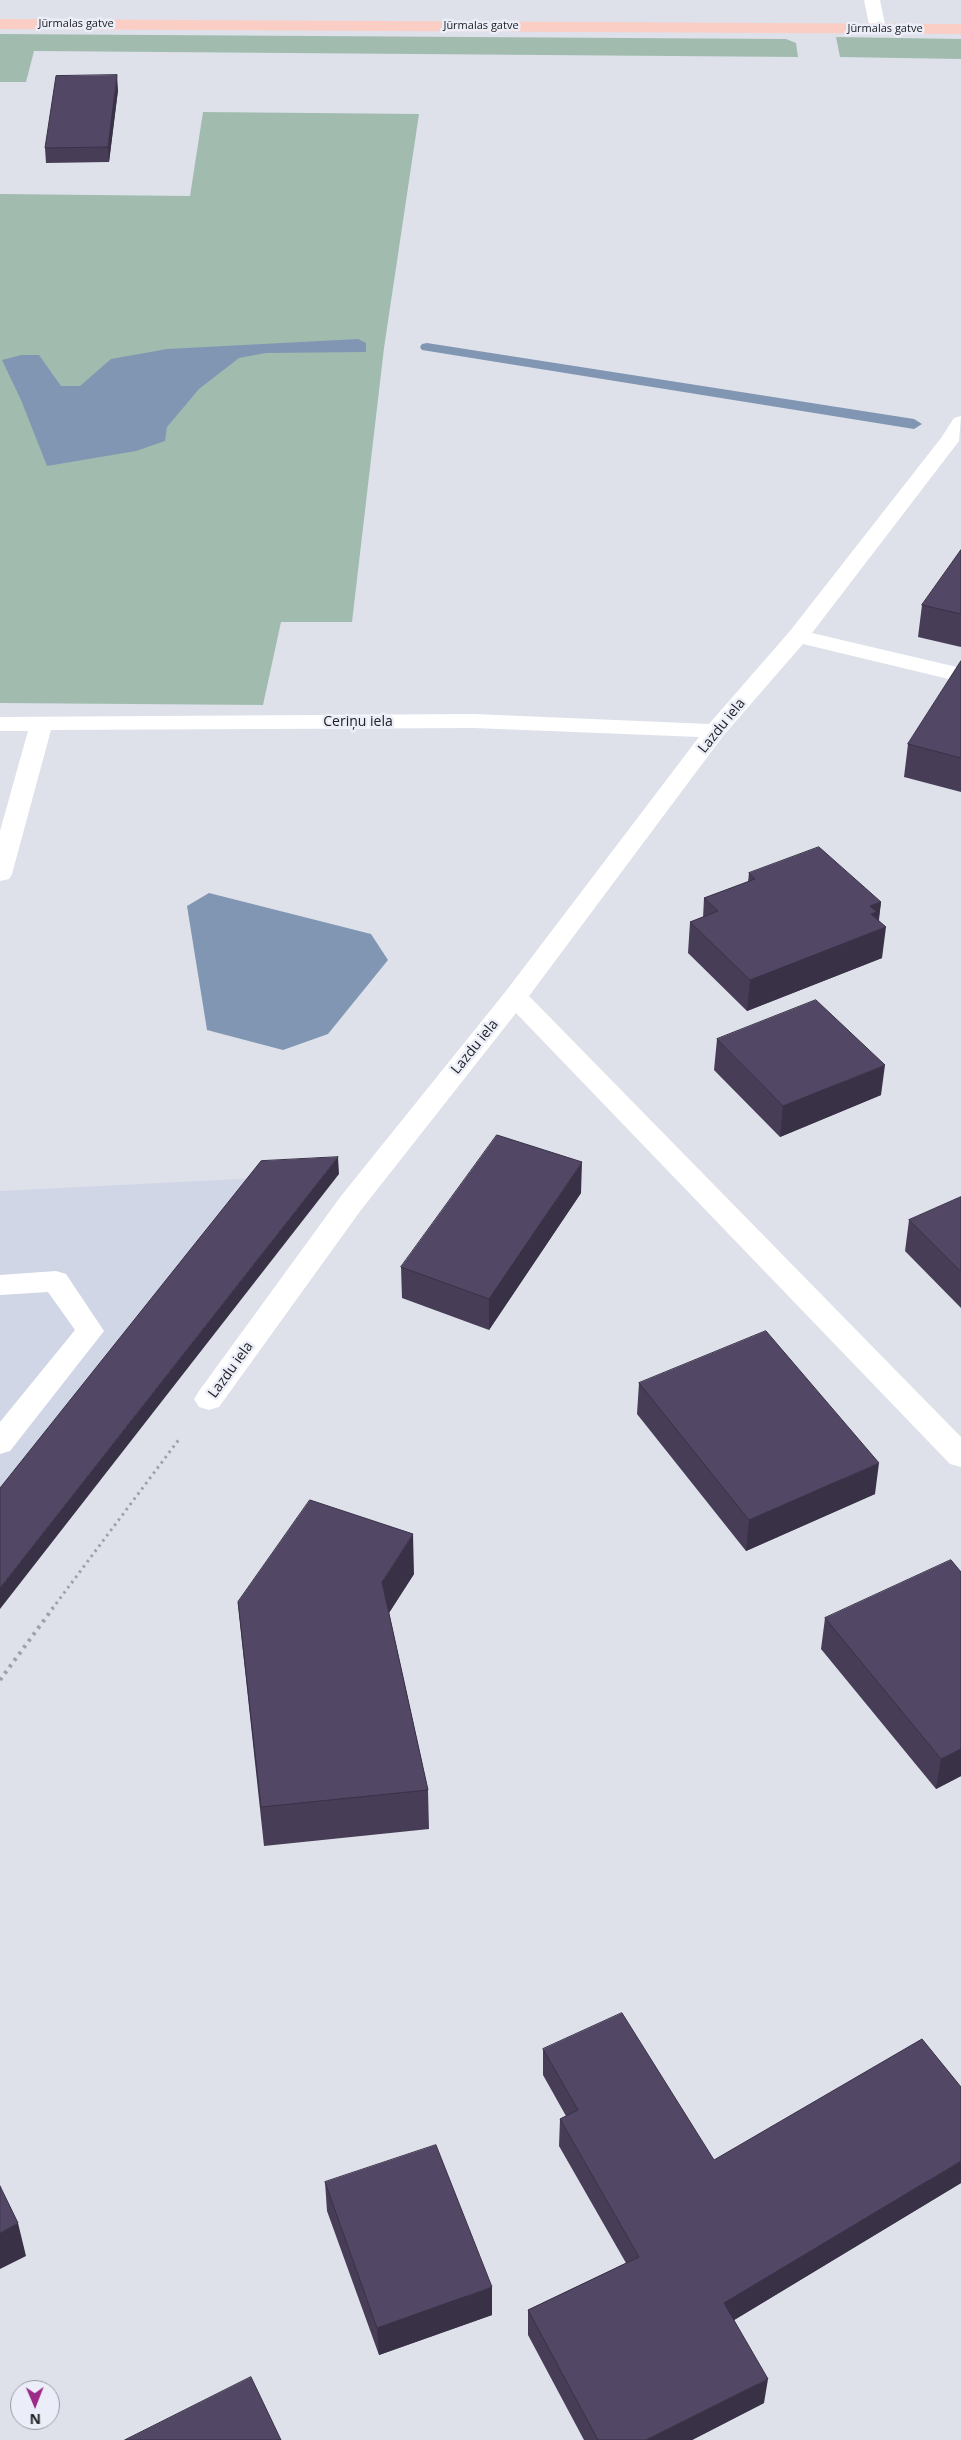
<!DOCTYPE html>
<html>
<head>
<meta charset="utf-8">
<style>
  body { margin:0 }
  #map { position:relative; width:961px; height:2440px; overflow:hidden; background:#dee1ea; font-family:"Open Sans",sans-serif }
  canvas { display:block }
  .north { position:absolute; left:10px; top:2380px; width:50px; height:50px; box-sizing:border-box; background:#ebeef8; border:1px solid #9a9ca4; border-radius:50%; rotate:179deg; font-size:14px; font-weight:700; line-height:20px; text-align:center; color:#212225 }
  .north::after { content:''; display:block; margin:auto; width:18px; height:22px; background:#9c2a87; clip-path:polygon(50% 0,100% 100%,50% 72%,0 100%) }
</style>
</head>
<body>
<div id="map">
<canvas width="961" height="2440"></canvas>
<div class="north">N</div>
</div>
<script>
const g = document.querySelector('canvas').getContext('2d');
g.lineJoin = 'round';
function fill(path, color) { g.fillStyle = color; g.fill(path, 'evenodd'); }
function trace(path, color, width, dash) { g.strokeStyle = color; g.lineWidth = width; g.lineCap = dash ? 'butt' : 'round'; g.setLineDash(dash || []); g.stroke(path); }
function drawText(font, color, halo, rows, align = 'center') {
  g.font = font + ' "Open Sans",sans-serif'; g.lineWidth = 5; g.setLineDash([]); g.textBaseline = 'middle'; g.strokeStyle = halo; g.fillStyle = color; for (const [text, x, y, turn = 0] of rows) {
    g.save(); g.translate(x, y); g.rotate((+turn || 0) * Math.PI / 180); g.textAlign = isNaN(turn) ? turn : align; if (halo) g.strokeText(text, 0, 0); g.fillText(text, 0, 0); g.restore();
  }
}
const built = new Path2D(`
  M 339,1174 L 302,1221 L 0,1609 L 0,1191 Z`);
const green = new Path2D(`
  M 0,34 L 786,39 L 796,43 L 798,57 L 34,51 L 26,82 L 0,82 Z
  M 836,37 L 961,39 L 961,59 L 840,57 Z
  M 203,112 L 419,114 L 384,348 L 352,622 L 281,622 L 263,705 L 0,703 L 0,194 L 190,196 Z`);
const water = new Path2D(`
  M 358,339 L 366,343 L 366,352 L 266,353 L 239,358 L 199,389 L 167,427 L 165,441 L 136,451 L 47,466 L 21,400 L 2,360 L 21,355 L 39,355 L 61,386 L 80,386 L 111,359 L 167,349 Z
  M 209,893 L 371,934 L 388,960 L 328,1034 L 283,1050 L 207,1030 L 187,906 Z`);
const stream = new Path2D(`
  M 427,343 L 914,419 L 922,424 L 914,429 L 422,350 L 420,347 L 422,344 Z`);
const pathFar1 = new Path2D(`
  M 52,1609 L 180,1438`);
const path = new Path2D(`
  M 0,1680 L 53,1608`);
const minor = new Path2D(`
  M 864,0 L 880,0 L 886,29 L 884,32 L 872,32 L 870,29 Z
  M 961,416 L 959,441 L 812,633 L 961,668 L 961,682 L 803,644 L 723,736 L 529,996 L 961,1437 L 961,1467 L 950,1464 L 516,1013 L 361,1210 L 219,1407 L 209,1410 L 199,1407 L 194,1399 L 199,1391 L 341,1196 L 506,991 L 699,737 L 474,728 L 51,730 L 12,874 L 9,879 L 0,881 L 0,831 L 28,731 L 0,731 L 0,717 L 474,714 L 709,724 L 790,631 L 941,438 L 954,418 Z
  M 56,1271 L 66,1274 L 104,1331 L 10,1451 L 0,1454 L 0,1422 L 75,1330 L 48,1292 L 0,1295 L 0,1275 Z`);
const major = new Path2D(`
  M 0,19 L 961,24 L 961,34 L 0,29 Z`);
const wall = new Path2D(`
  M 118,90 L 109,162 L 46,163 L 45,148 Z
  M 961,550 L 961,647 L 918,637 L 922,605 Z
  M 961,661 L 961,792 L 904,777 L 908,744 Z
  M 749,873 L 881,902 L 879,920 L 882,958 L 747,1011 L 688,953 L 690,922 L 703,918 L 704,898 L 748,882 Z
  M 717,1039 L 881,1095 L 780,1137 L 714,1070 Z
  M 581,1193 L 489,1330 L 402,1298 L 401,1267 Z
  M 961,1197 L 961,1308 L 905,1251 L 909,1220 Z
  M 639,1383 L 875,1494 L 746,1551 L 637,1414 Z
  M 961,1572 L 961,1776 L 936,1789 L 821,1649 L 825,1618 Z
  M 414,1574 L 389,1613 L 428,1790 L 429,1829 L 264,1846 L 242,1642 L 238,1602 Z
  M 543,2049 L 714,2160 L 961,2183 L 734,2320 L 764,2403 L 692,2440 L 584,2440 L 528,2335 L 528,2310 L 626,2263 L 559,2146 L 560,2119 L 566,2116 L 543,2075 Z
  M 325,2182 L 492,2315 L 379,2355 L 327,2211 Z`);
const shadedWall = new Path2D(`
  M 117,75 L 118,90 L 109,162 L 108,147 Z
  M 881,902 L 877,930 L 886,927 L 882,958 L 747,1011 L 750,980 L 870,906 Z
  M 885,1065 L 881,1095 L 780,1137 L 783,1106 Z
  M 338,1157 L 339,1174 L 0,1609 L 0,1588 Z
  M 582,1162 L 581,1193 L 489,1330 L 489,1299 Z
  M 879,1463 L 875,1494 L 746,1551 L 749,1520 Z
  M 413,1534 L 414,1574 L 383,1622 L 382,1582 Z
  M 961,1749 L 961,1776 L 936,1789 L 941,1759 Z
  M 961,2161 L 961,2183 L 721,2328 L 724,2303 Z
  M 18,2223 L 26,2256 L 0,2269 L 0,2233 Z
  M 492,2287 L 492,2315 L 379,2355 L 377,2328 Z
  M 768,2379 L 764,2403 L 692,2440 L 646,2440 Z`);
const building = new Path2D(`
  M 117,75 L 108,147 L 45,148 L 56,76 Z
  M 961,550 L 961,614 L 922,605 Z
  M 961,661 L 961,758 L 908,744 Z
  M 819,847 L 881,902 L 870,906 L 877,912 L 871,914 L 886,927 L 750,980 L 690,922 L 718,911 L 704,898 L 755,879 L 749,873 Z
  M 816,1000 L 885,1065 L 783,1106 L 717,1039 Z
  M 497,1135 L 582,1162 L 489,1299 L 401,1267 Z
  M 338,1157 L 0,1588 L 0,1488 L 261,1161 Z
  M 961,1197 L 961,1272 L 909,1220 Z
  M 766,1331 L 879,1463 L 749,1520 L 639,1383 Z
  M 310,1500 L 413,1534 L 382,1582 L 428,1790 L 261,1807 L 238,1602 Z
  M 951,1560 L 961,1572 L 961,1749 L 941,1759 L 825,1618 Z
  M 622,2013 L 714,2160 L 922,2039 L 961,2087 L 961,2161 L 724,2303 L 768,2379 L 646,2440 L 598,2440 L 528,2310 L 639,2257 L 560,2119 L 578,2110 L 543,2049 Z
  M 436,2145 L 492,2287 L 377,2328 L 325,2182 Z
  M 0,2186 L 18,2223 L 0,2233 Z
  M 251,2377 L 281,2440 L 125,2440 Z`);
const farStreetnames = [
  ["Jūrmalas gatve",76,24],
  ["Jūrmalas gatve",481,26],
  ["Jūrmalas gatve",885,29]
];
const streetNames = [
  ["Ceriņu iela",358,722],
  ["Lazdu iela",722,726,-51],
  ["Lazdu iela",475,1047,-51],
  ["Lazdu iela",231,1370,-54]
];
fill(built, '#d1d6e7');
fill(green, '#a1bcaf');
fill(water, '#8196b3');
fill(stream, '#8196b3');
trace(pathFar1, '#9fa1a8', 3, [2.5, 4]);
trace(path, '#9fa1a8', 4, [3, 5]);
fill(minor, '#fff');
fill(major, '#fbcec5');
fill(wall, '#473d57');
fill(shadedWall, '#393247');
fill(building, '#524765');
trace(building, '#393247', 1);
drawText('11px', '#212225', '#ebeef8', farStreetnames);
drawText('14px', '#212225', '#ebeef8', streetNames);
</script>
</body>
</html>
